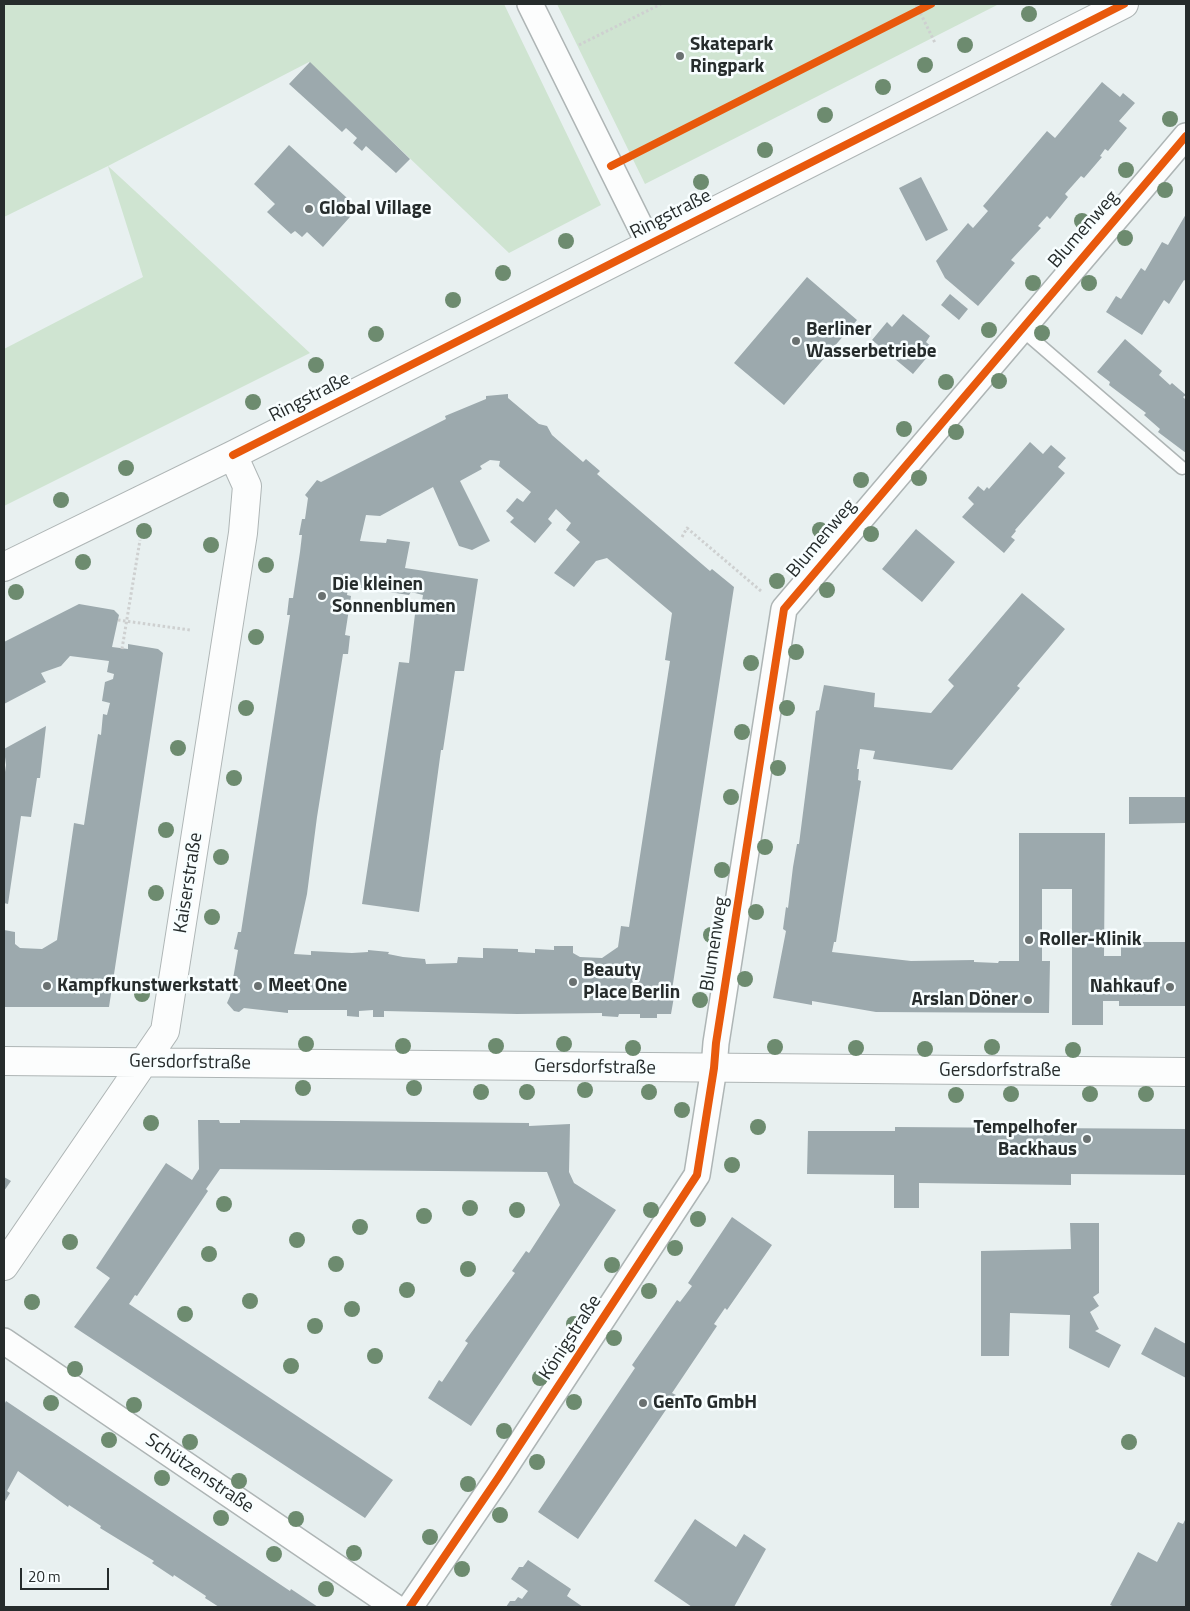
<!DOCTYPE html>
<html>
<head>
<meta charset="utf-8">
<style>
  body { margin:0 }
  #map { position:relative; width:1190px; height:1611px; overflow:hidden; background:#e8f0f0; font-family:"Titillium Web",sans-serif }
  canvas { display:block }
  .frame { position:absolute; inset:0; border:5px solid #262c2c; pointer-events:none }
  .scale { position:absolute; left:20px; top:1568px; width:89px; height:22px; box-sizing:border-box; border:2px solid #262c2c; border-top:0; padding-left:6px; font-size:15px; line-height:18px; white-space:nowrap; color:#262c2c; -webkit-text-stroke:4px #f8feff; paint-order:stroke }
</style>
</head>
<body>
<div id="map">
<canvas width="1190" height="1611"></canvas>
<div class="frame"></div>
<div class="scale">20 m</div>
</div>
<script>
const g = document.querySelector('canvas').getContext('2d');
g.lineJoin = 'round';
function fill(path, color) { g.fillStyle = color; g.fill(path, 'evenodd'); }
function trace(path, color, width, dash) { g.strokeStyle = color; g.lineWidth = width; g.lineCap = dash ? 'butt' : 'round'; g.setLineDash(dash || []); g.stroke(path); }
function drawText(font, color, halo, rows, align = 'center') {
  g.font = font + ' "Titillium Web",sans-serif'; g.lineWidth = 5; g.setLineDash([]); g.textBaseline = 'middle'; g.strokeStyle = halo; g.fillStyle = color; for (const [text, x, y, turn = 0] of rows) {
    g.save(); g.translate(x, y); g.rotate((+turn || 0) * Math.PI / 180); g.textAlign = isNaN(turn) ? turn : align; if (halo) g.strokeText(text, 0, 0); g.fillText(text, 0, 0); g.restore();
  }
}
const green = new Path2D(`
  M 4,4 L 504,4 L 601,205 L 509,253 L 309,62 L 108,166 L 310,353 L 4,506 L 4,349 L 143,277 L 108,166 L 4,217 Z
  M 557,4 L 999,4 L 645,184 Z`);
const building = new Path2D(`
  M 310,62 L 410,159 L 396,173 L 366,146 L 362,151 L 353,143 L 357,138 L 346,128 L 342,132 L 289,84 Z
  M 1102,82 L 1120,97 L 1123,93 L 1135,103 L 1119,121 L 1127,128 L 1108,151 L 1105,149 L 1100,156 L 1102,157 L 1084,178 L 1081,176 L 1065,194 L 1068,197 L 1050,219 L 1047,216 L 1038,226 L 1041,228 L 1011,260 L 1015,263 L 978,306 L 945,278 L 936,261 L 968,223 L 973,228 L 988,211 L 983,206 L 1047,131 L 1055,138 Z
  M 289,145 L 358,208 L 323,247 L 307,232 L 302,237 L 295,231 L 291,234 L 267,212 L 275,204 L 254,184 Z
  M 921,177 L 948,230 L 926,241 L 899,188 Z
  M 1186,214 L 1186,281 L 1184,280 L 1169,304 L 1164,300 L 1142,335 L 1106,312 L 1116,296 L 1121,299 L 1141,268 L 1145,271 L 1162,242 L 1168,245 Z
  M 807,277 L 857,320 L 784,405 L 734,363 Z
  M 950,294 L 968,309 L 959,320 L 941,305 Z
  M 903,314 L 930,336 L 926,342 L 934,349 L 913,374 L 872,340 L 887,322 L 892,327 Z
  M 1125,339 L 1162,371 L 1159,375 L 1170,385 L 1172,383 L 1186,395 L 1183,397 L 1186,400 L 1186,453 L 1158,432 L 1160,429 L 1144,415 L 1146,413 L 1109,385 L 1110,382 L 1097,372 Z
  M 508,394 L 508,398 L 539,424 L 547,426 L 552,435 L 583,462 L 586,459 L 600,471 L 597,474 L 710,571 L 712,569 L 734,587 L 672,990 L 675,991 L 671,1014 L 657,1014 L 657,1018 L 640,1018 L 640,1014 L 619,1014 L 618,1017 L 602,1016 L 602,1013 L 517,1014 L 384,1011 L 384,1017 L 373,1017 L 373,1010 L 359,1011 L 359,1017 L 347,1016 L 347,1010 L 288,1010 L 288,1013 L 244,1008 L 239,1012 L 234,1011 L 227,1003 L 230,996 L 238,950 L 234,949 L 238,932 L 241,932 L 290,615 L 287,615 L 289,598 L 293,598 L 300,552 L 302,535 L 299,535 L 302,519 L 305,519 L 308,498 L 305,495 L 317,480 L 321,482 L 446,419 L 445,416 L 486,399 L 486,396 ZM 490,460 L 500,461 L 499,466 L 531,492 L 523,502 L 517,498 L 506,511 L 514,518 L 510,522 L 535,543 L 552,523 L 548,519 L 556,509 L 571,523 L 566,530 L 580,542 L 554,573 L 574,587 L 596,561 L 607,558 L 672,613 L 665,660 L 670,661 L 629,927 L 621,926 L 618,947 L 602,958 L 580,957 L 573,953 L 573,946 L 554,946 L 554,950 L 535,949 L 535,953 L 518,952 L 518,949 L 483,948 L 483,958 L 458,957 L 457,963 L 426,964 L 425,959 L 403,957 L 388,954 L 389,952 L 368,950 L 368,952 L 352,953 L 311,951 L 311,955 L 294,954 L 307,894 L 317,817 L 343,654 L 348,654 L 350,636 L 345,635 L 351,596 L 347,595 L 349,582 L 361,585 L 361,588 L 409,595 L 411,592 L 423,595 L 421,607 L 416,606 L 409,663 L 399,662 L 362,904 L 419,912 L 441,750 L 443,750 L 455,671 L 464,671 L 478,579 L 405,568 L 410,542 L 387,539 L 386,543 L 360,541 L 366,515 L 380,516 L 433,487 L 459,546 L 472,550 L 490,541 L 460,481 L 482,469 L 480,466 Z
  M 1030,442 L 1043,454 L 1051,445 L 1066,458 L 1058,467 L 1065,473 L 1015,530 L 1016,531 L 1011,537 L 1015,540 L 1004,553 L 962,517 L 974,504 L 968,498 L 978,486 L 984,491 L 987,487 L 989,489 Z
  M 916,529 L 955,562 L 922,602 L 882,569 Z
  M 1022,593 L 1065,629 L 1017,686 L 1020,688 L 952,770 L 873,759 L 875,751 L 860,749 L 857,769 L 859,769 L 858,780 L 861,781 L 836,942 L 834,942 L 832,952 L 911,961 L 974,960 L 974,962 L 998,963 L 999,961 L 1019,961 L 1019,833 L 1105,833 L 1104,956 L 1121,956 L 1121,942 L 1186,942 L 1186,1006 L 1119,1006 L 1119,1001 L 1103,1001 L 1103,1025 L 1072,1025 L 1072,889 L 1042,889 L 1042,961 L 1050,961 L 1049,1013 L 876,1012 L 812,1001 L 812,1005 L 773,998 L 786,931 L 783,929 L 786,907 L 788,908 L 793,867 L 797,844 L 799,844 L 816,711 L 819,710 L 824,685 L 875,693 L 874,707 L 931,713 L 954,686 L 948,680 Z
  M 79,604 L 114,610 L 119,615 L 112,647 L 128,649 L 128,644 L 158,649 L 163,653 L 109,1007 L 4,1007 L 4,930 L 15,932 L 15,944 L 20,948 L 42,949 L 57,940 L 74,823 L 84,825 L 98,734 L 101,735 L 103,714 L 107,715 L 110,703 L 102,701 L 105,682 L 113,679 L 114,674 L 107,672 L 109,661 L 70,656 L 61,666 L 41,673 L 46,682 L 4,704 L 4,642 Z
  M 46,726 L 40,778 L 37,778 L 31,817 L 21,816 L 8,904 L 4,903 L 4,779 L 6,765 L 4,749 Z
  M 1129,797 L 1186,797 L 1186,823 L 1129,824 Z
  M 198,1120 L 219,1120 L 220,1123 L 240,1123 L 240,1120 L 529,1123 L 529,1126 L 570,1124 L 569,1172 L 574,1183 L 616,1210 L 471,1426 L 428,1398 L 439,1380 L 442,1382 L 468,1343 L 465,1341 L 515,1273 L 512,1271 L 526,1251 L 529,1253 L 560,1205 L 547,1172 L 220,1169 L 206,1189 L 208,1191 L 137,1296 L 135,1295 L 129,1304 L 393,1480 L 365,1518 L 74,1327 L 110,1278 L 96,1268 L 166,1163 L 192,1180 L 199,1169 Z
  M 895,1127 L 1186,1129 L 1186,1175 L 1071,1174 L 1071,1185 L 919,1183 L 919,1208 L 894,1208 L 894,1175 L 807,1174 L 808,1131 L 895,1131 Z
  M 4,1177 L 11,1181 L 4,1191 Z
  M 732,1217 L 772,1245 L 727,1310 L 725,1308 L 714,1324 L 717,1326 L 672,1393 L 676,1395 L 578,1539 L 538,1512 L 635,1368 L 632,1365 L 677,1300 L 680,1302 L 692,1286 L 688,1283 Z
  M 1070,1223 L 1099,1223 L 1099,1293 L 1093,1297 L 1099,1306 L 1090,1312 L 1099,1329 L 1095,1331 L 1121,1345 L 1109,1368 L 1069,1348 L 1070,1315 L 1010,1313 L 1009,1356 L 981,1356 L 981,1251 L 1071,1249 Z
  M 1155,1327 L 1186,1344 L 1186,1378 L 1141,1354 Z
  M 6,1401 L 290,1591 L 291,1589 L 318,1607 L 219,1607 L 205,1598 L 206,1596 L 174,1575 L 173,1577 L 152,1563 L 154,1561 L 100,1528 L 101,1526 L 69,1505 L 68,1507 L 18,1471 L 7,1491 L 10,1493 L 4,1503 L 4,1405 Z
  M 1186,1518 L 1185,1607 L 1115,1607 L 1110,1605 L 1138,1552 L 1157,1562 L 1178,1522 L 1183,1524 Z
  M 695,1519 L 736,1547 L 744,1534 L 766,1549 L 734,1607 L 692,1607 L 654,1581 Z
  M 528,1560 L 571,1589 L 567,1596 L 583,1607 L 506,1607 L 510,1601 L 515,1601 L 518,1597 L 522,1599 L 528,1591 L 511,1579 L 519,1567 L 523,1567 Z`);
const path = new Path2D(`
  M 916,4 L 935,43
  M 579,45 L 661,4
  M 682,537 L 687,528 L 761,591
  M 118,620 L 190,630
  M 122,649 L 140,540`);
const lane = new Path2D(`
  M 1021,329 L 1182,468`);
const street = new Path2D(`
  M 530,4 L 649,244
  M 4,1341 L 395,1607
  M 410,1607 L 498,1478 L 697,1175 L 714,1068 L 716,1043 L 784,609 L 1186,136`);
const secondary = new Path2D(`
  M 4,567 L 233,455 L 1124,4
  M 4,1061 L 1186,1072
  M 4,1266 L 165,1031 L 243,533 L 247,486 L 233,455`);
const cycleway = new Path2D(`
  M 611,166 L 931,4
  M 233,455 L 1124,4
  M 410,1607 L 498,1478 L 697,1175 L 714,1068 L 716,1043 L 784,609 L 1186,136`);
const trees = [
  [1029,14],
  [965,45],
  [925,65],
  [883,87],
  [825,115],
  [1170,119],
  [765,150],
  [1126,170],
  [701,182],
  [1165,190],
  [1082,221],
  [1125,238],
  [566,241],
  [503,273],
  [1033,283],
  [1089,283],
  [453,300],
  [989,330],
  [1042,333],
  [376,334],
  [316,365],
  [999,381],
  [946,382],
  [253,402],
  [904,429],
  [956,432],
  [126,468],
  [919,478],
  [861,480],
  [61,500],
  [820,530],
  [144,531],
  [871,534],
  [211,545],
  [83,562],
  [266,565],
  [777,581],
  [827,590],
  [16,592],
  [256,637],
  [796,652],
  [751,663],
  [246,708],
  [787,708],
  [742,732],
  [178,748],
  [778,768],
  [234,778],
  [731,797],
  [166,830],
  [765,847],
  [221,857],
  [722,870],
  [156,893],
  [756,912],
  [212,917],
  [711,935],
  [745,979],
  [142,994],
  [700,1000],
  [306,1044],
  [564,1044],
  [403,1046],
  [496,1046],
  [775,1047],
  [992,1047],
  [633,1048],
  [856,1048],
  [925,1049],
  [1073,1050],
  [303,1088],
  [414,1088],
  [585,1090],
  [481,1092],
  [527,1092],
  [649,1092],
  [1011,1094],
  [1090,1094],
  [1146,1094],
  [956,1095],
  [682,1110],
  [151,1123],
  [758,1127],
  [732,1165],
  [224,1204],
  [470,1208],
  [517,1210],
  [651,1210],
  [424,1216],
  [698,1219],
  [360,1227],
  [297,1240],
  [70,1242],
  [675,1248],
  [209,1254],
  [336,1264],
  [612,1265],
  [468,1269],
  [407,1290],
  [649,1291],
  [250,1301],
  [32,1302],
  [352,1309],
  [185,1314],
  [574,1324],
  [315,1326],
  [614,1338],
  [375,1356],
  [291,1366],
  [75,1369],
  [540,1378],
  [574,1402],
  [51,1403],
  [134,1405],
  [504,1431],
  [109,1440],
  [190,1442],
  [1129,1442],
  [537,1462],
  [162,1478],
  [239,1481],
  [468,1484],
  [500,1515],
  [221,1518],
  [296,1519],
  [430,1537],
  [354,1553],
  [274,1554],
  [462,1569],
  [326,1589]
];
const markers = [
  [680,56,5,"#6a7171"],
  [309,209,5,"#6a7171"],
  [796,341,5,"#6a7171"],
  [322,596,5,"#6a7171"],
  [1029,940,5,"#6a7171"],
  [573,982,5,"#6a7171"],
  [47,986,5,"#6a7171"],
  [258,986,5,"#6a7171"],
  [1170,987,5,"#6a7171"],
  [1028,1000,5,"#6a7171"],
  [1087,1139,5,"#6a7171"],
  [643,1403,5,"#6a7171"]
];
const poiNames = [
  ["Skatepark",690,45],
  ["Ringpark",690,67],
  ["Global Village",319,209],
  ["Berliner",806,330],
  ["Wasserbetriebe",806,352],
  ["Die kleinen",332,585],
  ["Sonnenblumen",332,607],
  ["Roller-Klinik",1039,940],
  ["Beauty",583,971],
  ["Place Berlin",583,993],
  ["Kampfkunstwerkstatt",57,986],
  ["Meet One",268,986],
  ["Nahkauf",1160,987,"right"],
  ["Arslan Döner",1018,1000,"right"],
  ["Tempelhofer",1077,1128,"right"],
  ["Backhaus",1077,1150,"right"],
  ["GenTo GmbH",653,1403]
];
const streetNames = [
  ["Ringstraße",671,215,-27],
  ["Blumenweg",1084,230,-49],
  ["Ringstraße",310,398,-27],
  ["Blumenweg",822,539,-50],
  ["Kaiserstraße",189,883,-81],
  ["Blumenweg",715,944,-81],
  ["Gersdorfstraße",190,1063,1],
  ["Gersdorfstraße",595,1068,1],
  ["Gersdorfstraße",1000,1071],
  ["Königstraße",571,1338,-57],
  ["Schützenstraße",199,1474,34]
];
fill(green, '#cfe4d1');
fill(building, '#9ca9ad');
trace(lane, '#aeb5b5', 15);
trace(street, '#aeb5b5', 28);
trace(secondary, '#aeb5b5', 30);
trace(path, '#ced0d0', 3, [2.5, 2.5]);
trace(lane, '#fcfdfd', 12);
trace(street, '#fcfdfd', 25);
trace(secondary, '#fcfdfd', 28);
trace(cycleway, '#e8590c', 8);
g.fillStyle = '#6d8b6f';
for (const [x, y] of trees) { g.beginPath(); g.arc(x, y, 8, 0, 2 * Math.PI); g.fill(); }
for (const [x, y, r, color] of markers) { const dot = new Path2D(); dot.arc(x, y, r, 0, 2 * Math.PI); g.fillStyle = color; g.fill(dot); trace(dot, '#f8feff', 2); }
drawText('bold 19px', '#262c2c', '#f8feff', poiNames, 'left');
drawText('19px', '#262c2c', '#f8feff', streetNames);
</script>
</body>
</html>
